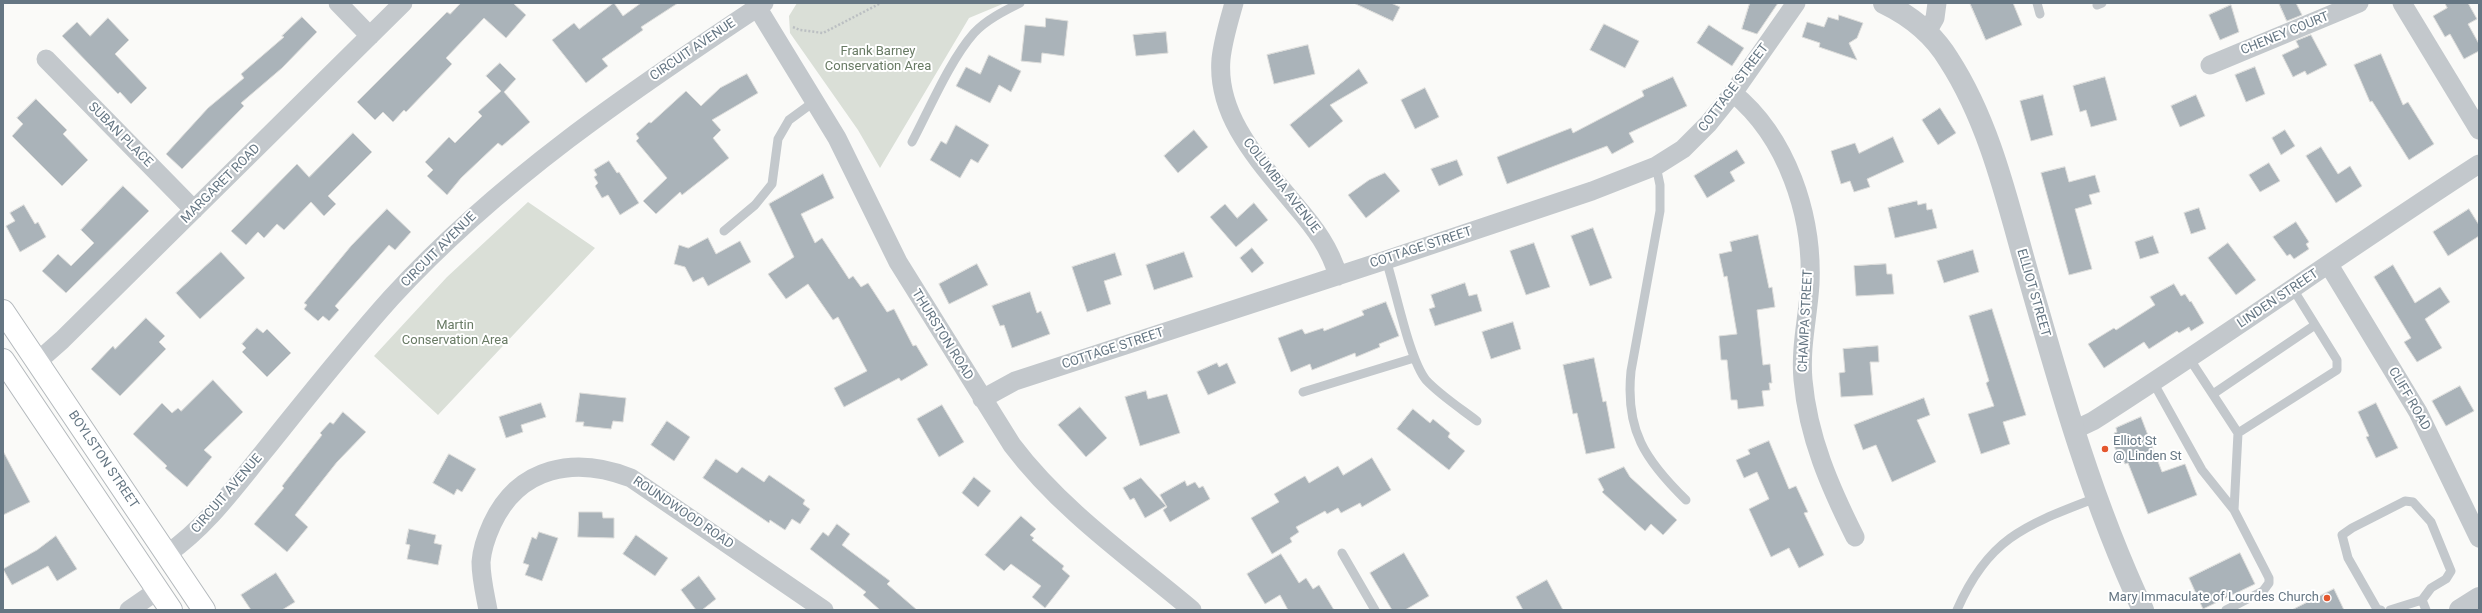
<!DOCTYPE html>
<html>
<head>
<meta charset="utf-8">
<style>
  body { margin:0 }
  #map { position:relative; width:2482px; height:613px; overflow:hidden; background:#fafaf8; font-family:Roboto,sans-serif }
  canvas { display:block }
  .frame { position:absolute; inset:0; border:4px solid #657683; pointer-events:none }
</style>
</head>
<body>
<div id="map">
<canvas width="2482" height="613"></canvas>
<div class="frame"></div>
</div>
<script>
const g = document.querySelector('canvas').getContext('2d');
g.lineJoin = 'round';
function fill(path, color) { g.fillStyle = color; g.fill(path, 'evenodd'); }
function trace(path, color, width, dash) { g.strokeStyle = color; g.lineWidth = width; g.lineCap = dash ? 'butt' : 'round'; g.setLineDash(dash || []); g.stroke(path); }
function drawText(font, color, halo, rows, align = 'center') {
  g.font = font + ' Roboto,sans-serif'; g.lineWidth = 4; g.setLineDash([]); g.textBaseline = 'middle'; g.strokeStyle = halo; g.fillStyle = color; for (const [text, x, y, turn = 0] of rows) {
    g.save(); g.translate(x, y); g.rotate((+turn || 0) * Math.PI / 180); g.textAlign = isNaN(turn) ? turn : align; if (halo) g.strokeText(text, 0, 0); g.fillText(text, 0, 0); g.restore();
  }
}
const green = new Path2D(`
  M 797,3 L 1005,3 L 969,18 L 880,168 L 858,130 L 790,33 L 789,16 Z
  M 528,202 L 595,248 L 438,415 L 374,356 L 447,277 Z`);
const building = new Path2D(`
  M 461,3 L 513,3 L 526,15 L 506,38 L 484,18 L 446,58 L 452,64 L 406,112 L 404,110 L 393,122 L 383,112 L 375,120 L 357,102 L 447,12 L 450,14 Z
  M 614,3 L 623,16 L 641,3 L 678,3 L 641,27 L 643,30 L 602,59 L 608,66 L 586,83 L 552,40 L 574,23 L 579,29 Z
  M 1354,3 L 1391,3 L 1400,7 L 1393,21 Z
  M 1750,3 L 1778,3 L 1757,34 L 1742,29 Z
  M 1970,3 L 2013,3 L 2022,25 L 1986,40 Z
  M 2279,3 L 2296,3 L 2302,15 L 2287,21 Z
  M 2445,3 L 2468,3 L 2477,19 L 2468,24 L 2479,44 L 2479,51 L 2464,59 L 2450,34 L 2445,37 L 2433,16 L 2447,8 Z
  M 2231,5 L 2239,32 L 2220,40 L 2209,15 Z
  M 1839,15 L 1863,23 L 1857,38 L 1849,43 L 1857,60 L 1819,47 L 1820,43 L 1802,37 L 1807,22 L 1824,27 L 1828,17 L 1838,20 Z
  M 302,17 L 317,32 L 282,68 L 241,103 L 244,106 L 182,169 L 166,154 L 208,108 L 244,78 L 241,74 L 284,37 L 282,36 Z
  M 108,18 L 129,40 L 115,54 L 147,88 L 131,104 L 120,92 L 118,94 L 62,36 L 77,22 L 90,36 Z
  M 1046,18 L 1068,21 L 1064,56 L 1042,53 L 1041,63 L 1021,61 L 1025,25 L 1045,27 Z
  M 1604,24 L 1639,41 L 1625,68 L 1590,50 Z
  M 1709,25 L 1744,48 L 1732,66 L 1697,43 Z
  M 1166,32 L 1168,53 L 1136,56 L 1133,35 Z
  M 2311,35 L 2327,65 L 2307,75 L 2305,71 L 2293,77 L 2282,55 L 2299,47 L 2296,41 Z
  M 1308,45 L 1315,74 L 1274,84 L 1267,55 Z
  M 2381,54 L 2403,105 L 2408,102 L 2434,144 L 2409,160 L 2372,101 L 2370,102 L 2354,65 Z
  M 989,55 L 1021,71 L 1011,92 L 999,85 L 990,103 L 956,86 L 966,67 L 980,74 Z
  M 500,63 L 516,79 L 504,92 L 530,122 L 502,146 L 498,143 L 461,178 L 447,195 L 427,176 L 433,170 L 425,162 L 449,137 L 455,143 L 482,116 L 478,112 L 501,91 L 486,76 Z
  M 2255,67 L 2265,94 L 2246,102 L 2235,75 Z
  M 1359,69 L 1368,83 L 1330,105 L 1343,121 L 1309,148 L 1290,125 Z
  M 747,74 L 758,93 L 712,120 L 721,130 L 713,138 L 729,158 L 682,195 L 680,192 L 656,214 L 643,201 L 667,178 L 636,141 L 639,138 L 636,134 L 649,122 L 651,123 L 686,91 L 701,106 L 720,88 Z
  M 1673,77 L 1687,106 L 1629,133 L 1634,142 L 1612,154 L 1607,146 L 1507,184 L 1497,157 L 1571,128 L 1573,133 L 1644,96 L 1642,91 Z
  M 2105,77 L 2117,120 L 2091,127 L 2086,110 L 2080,112 L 2073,86 Z
  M 1425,88 L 1439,117 L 1415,129 L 1401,100 Z
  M 2043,95 L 2053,135 L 2031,141 L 2020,101 Z
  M 2196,95 L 2205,116 L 2180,127 L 2171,106 Z
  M 36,99 L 67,130 L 63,134 L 88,160 L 62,186 L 12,136 L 23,124 L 17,118 Z
  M 1940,108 L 1956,133 L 1938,145 L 1922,120 Z
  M 956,125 L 989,145 L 978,163 L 971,159 L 960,178 L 930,160 L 941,141 L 946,144 Z
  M 1194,130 L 1208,147 L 1178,173 L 1164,156 Z
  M 2285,130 L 2295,146 L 2281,155 L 2272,138 Z
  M 353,133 L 372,152 L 328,196 L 336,204 L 324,216 L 311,202 L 284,230 L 277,224 L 264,238 L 258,232 L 246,245 L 231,231 L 297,164 L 309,177 Z
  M 1893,137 L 1904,162 L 1867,179 L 1870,187 L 1854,192 L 1850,181 L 1841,184 L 1831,151 L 1855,143 L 1859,153 Z
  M 2321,147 L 2338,174 L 2350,166 L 2362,186 L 2336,203 L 2306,156 Z
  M 1737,150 L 1745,163 L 1730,172 L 1735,181 L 1707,198 L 1694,176 Z
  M 1457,160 L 1463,175 L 1439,186 L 1431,169 Z
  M 609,161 L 617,173 L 619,172 L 639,203 L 620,215 L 608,195 L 602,198 L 595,186 L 598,183 L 594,177 L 597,175 L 594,170 Z
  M 2269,163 L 2280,181 L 2260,192 L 2249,175 Z
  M 2065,167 L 2069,182 L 2095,175 L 2100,192 L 2089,195 L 2092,204 L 2075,209 L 2092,269 L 2069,275 L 2041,173 Z
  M 1385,173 L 1400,191 L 1366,218 L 1348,195 L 1369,180 Z
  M 823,174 L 834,198 L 801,214 L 815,243 L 822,238 L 849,279 L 853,276 L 861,287 L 868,283 L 887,312 L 894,309 L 913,346 L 916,345 L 928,365 L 901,381 L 899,378 L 844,407 L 834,388 L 867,371 L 838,317 L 833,320 L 808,284 L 786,299 L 768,274 L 794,257 L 769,204 Z
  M 123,186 L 149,211 L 66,293 L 42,271 L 58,254 L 71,266 L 94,243 L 81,230 Z
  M 1917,201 L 1918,205 L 1926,203 L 1927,210 L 1932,209 L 1937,228 L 1895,238 L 1888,208 Z
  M 1254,203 L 1268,220 L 1236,247 L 1210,217 L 1225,204 L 1237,218 Z
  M 24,205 L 35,224 L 38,222 L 46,237 L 20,252 L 6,226 L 15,221 L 10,213 Z
  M 2199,208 L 2206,229 L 2191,234 L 2184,213 Z
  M 387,209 L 411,232 L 395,250 L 389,245 L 335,306 L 339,310 L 329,321 L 323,316 L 318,321 L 304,309 L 307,305 L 304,303 L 351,246 Z
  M 2469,209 L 2479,225 L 2479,236 L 2448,256 L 2433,232 Z
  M 2296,222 L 2309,242 L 2306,244 L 2309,249 L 2294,259 L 2290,254 L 2287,256 L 2273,237 Z
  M 1593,228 L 1612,278 L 1590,286 L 1571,236 Z
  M 1758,235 L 1769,288 L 1772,287 L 1775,307 L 1757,310 L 1763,365 L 1770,364 L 1772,383 L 1769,383 L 1770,390 L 1762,391 L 1764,406 L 1738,409 L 1737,400 L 1731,400 L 1727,360 L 1721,360 L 1719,336 L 1737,334 L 1727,276 L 1724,277 L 1719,254 L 1732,251 L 1730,242 Z
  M 2153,236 L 2159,253 L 2140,259 L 2135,242 Z
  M 708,238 L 716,254 L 740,241 L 751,262 L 708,286 L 703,277 L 693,282 L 685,267 L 674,264 L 679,245 L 688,248 Z
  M 1534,243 L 1550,287 L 1526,295 L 1510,251 Z
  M 2228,243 L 2256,280 L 2236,295 L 2208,258 Z
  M 1252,248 L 1264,263 L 1252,273 L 1240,258 Z
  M 1973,250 L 1979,272 L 1944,283 L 1937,261 Z
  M 221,252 L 245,278 L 200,319 L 176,293 Z
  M 1184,252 L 1193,277 L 1154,290 L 1146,265 Z
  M 1115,253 L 1122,275 L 1104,281 L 1111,304 L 1087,312 L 1072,267 Z
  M 977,264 L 988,285 L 949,304 L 939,284 Z
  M 1886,264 L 1887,274 L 1892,274 L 1894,294 L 1856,296 L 1854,266 Z
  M 2393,265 L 2415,303 L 2440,287 L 2450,302 L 2425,319 L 2442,348 L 2417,362 L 2404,342 L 2411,338 L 2374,277 Z
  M 1465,283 L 1469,296 L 1477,294 L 1482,311 L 1435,326 L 1429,309 L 1435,307 L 1431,295 Z
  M 2174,284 L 2181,296 L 2185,294 L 2190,302 L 2191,301 L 2204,323 L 2191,331 L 2189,327 L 2179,333 L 2177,331 L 2149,349 L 2144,342 L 2104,368 L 2088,344 L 2114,328 L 2116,330 L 2155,305 L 2150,297 Z
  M 1030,292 L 1037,313 L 1041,311 L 1050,334 L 1012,348 L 1004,325 L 1000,326 L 992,306 Z
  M 1386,302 L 1399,336 L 1379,344 L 1380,347 L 1356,357 L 1355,353 L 1312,370 L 1310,364 L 1291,372 L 1278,338 L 1302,329 L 1305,334 L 1323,328 L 1324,331 L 1364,315 L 1362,311 Z
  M 1992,309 L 2026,415 L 2003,422 L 2010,444 L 1981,454 L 1968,414 L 1994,406 L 1986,383 L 1989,381 L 1969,316 Z
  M 146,318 L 165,336 L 159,342 L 166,349 L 120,396 L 91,369 L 113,346 L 115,349 Z
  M 1513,322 L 1521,349 L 1491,359 L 1482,332 Z
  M 257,328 L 263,333 L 267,329 L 291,353 L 267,377 L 242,352 L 246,348 L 242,344 Z
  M 1878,346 L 1879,362 L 1870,362 L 1873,395 L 1841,397 L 1839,373 L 1845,372 L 1843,349 Z
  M 1594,358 L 1603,402 L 1606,401 L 1615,448 L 1586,454 L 1577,413 L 1573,414 L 1563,365 Z
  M 1217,363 L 1219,367 L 1227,363 L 1236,383 L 1208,395 L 1197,372 Z
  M 213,380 L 243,412 L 204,450 L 212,457 L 187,487 L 165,468 L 167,466 L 133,434 L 162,403 L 172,413 L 178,408 L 181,411 Z
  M 2460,386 L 2474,411 L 2446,426 L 2432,401 Z
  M 1146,391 L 1148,399 L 1167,394 L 1180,433 L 1140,446 L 1125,397 Z
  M 580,393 L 626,398 L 623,422 L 613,421 L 611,429 L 583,426 L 584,422 L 576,422 Z
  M 1924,398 L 1930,415 L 1917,420 L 1936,462 L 1892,482 L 1876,445 L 1863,450 L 1854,425 Z
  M 541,403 L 546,417 L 521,425 L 523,432 L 506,438 L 499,417 Z
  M 2376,403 L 2398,448 L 2376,458 L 2366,437 L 2369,436 L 2358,412 Z
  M 942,405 L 964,442 L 939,457 L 917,419 Z
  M 1080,407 L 1107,438 L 1086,457 L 1058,425 Z
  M 1413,409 L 1430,423 L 1433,419 L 1450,433 L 1448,437 L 1465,451 L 1449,470 L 1397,429 Z
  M 343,412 L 366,432 L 337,462 L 295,515 L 308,527 L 287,552 L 254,524 L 284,488 L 282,486 L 322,435 L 320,433 L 330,422 L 333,424 Z
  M 2141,417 L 2162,472 L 2185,464 L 2197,495 L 2148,514 L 2128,463 L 2125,464 L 2122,457 L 2119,459 L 2112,440 L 2116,438 L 2114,433 L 2117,432 L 2116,428 Z
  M 667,421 L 690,437 L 674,461 L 651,445 Z
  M 1769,441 L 1789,489 L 1796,486 L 1808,512 L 1804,513 L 1824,555 L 1799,568 L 1789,548 L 1771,557 L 1749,509 L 1769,499 L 1757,472 L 1744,478 L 1736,460 L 1750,454 L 1748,450 Z
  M 3,451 L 30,502 L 3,515 Z
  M 449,454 L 476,469 L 462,492 L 457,489 L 454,495 L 433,483 Z
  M 1372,458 L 1391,490 L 1362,507 L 1360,503 L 1341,513 L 1338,508 L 1327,514 L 1325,511 L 1296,527 L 1299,532 L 1290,538 L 1292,542 L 1272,554 L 1251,518 L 1279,502 L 1274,494 L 1305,476 L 1309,483 L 1338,466 L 1343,475 Z
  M 716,459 L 737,473 L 742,467 L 764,482 L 769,475 L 805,500 L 803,504 L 810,509 L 800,524 L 792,519 L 785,530 L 770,520 L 769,523 L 703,478 Z
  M 1624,467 L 1630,477 L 1677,520 L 1663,535 L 1651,524 L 1645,531 L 1602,492 L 1604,490 L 1598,479 Z
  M 974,477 L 991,491 L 978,507 L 962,493 Z
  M 1141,478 L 1166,506 L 1145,518 L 1134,498 L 1130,500 L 1123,488 Z
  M 1185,481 L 1187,486 L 1195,482 L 1199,488 L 1203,486 L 1210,499 L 1170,522 L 1163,510 L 1167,507 L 1160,495 Z
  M 579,512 L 602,512 L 603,518 L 614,518 L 614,538 L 578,537 Z
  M 1021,516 L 1036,529 L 1030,535 L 1034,538 L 1032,540 L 1064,566 L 1062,569 L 1070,576 L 1045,608 L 1032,597 L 1041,586 L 1011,564 L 1004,571 L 985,555 Z
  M 837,524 L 850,534 L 842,545 L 890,581 L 887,584 L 917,610 L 880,610 L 863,595 L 866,592 L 810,549 L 823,532 L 828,536 Z
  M 409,529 L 436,535 L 434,543 L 442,545 L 438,565 L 407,559 L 410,545 L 406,544 Z
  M 539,532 L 558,538 L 542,581 L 525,575 L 529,565 L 523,563 L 532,537 L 536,539 Z
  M 636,535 L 668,558 L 655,576 L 623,554 Z
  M 56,536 L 77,569 L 57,581 L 48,566 L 12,585 L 3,569 L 37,550 Z
  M 1404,553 L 1429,596 L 1405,610 L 1392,610 L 1370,573 Z
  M 2240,553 L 2255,584 L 2203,609 L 2189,578 Z
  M 1281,554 L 1299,583 L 1306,578 L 1313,589 L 1319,585 L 1334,610 L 1288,610 L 1280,595 L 1265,604 L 1247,574 Z
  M 276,573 L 295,602 L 282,610 L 251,610 L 241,595 Z
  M 699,576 L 716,599 L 702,610 L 696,610 L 681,590 Z
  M 1547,580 L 1563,610 L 1523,610 L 1516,597 Z
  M 2334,589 L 2344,610 L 2292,610 Z`);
const path = new Path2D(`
  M 793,27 L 800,30 L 823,33 L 881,3`);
const service = new Path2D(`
  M 2037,3 L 2040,14
  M 2097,5 L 2102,3
  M 912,142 C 929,110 950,60 974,33 C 986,20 1004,11 1020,3
  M 1656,166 L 1660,185 L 1660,211 L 1631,371 C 1625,430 1645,460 1686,500
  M 724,231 L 755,205 L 772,184 L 778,139 L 789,120 L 815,101
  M 1386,260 C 1396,290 1409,359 1426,380 C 1440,395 1460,408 1477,421
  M 2189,358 L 2238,433 L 2234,510 L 2269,578 L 2269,583 L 2263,591 L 2226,610
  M 2153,382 L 2202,470 L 2234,510
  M 1303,392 L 1414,358
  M 2213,394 L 2315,325
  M 2238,433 L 2337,370 L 2337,360 L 2293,289
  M 1342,553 L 1375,610
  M 2422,600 L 2426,610
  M 1957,610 C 1989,537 2026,525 2096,498
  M 2381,610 L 2377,609 L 2348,558 L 2342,535 L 2352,528 L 2405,501 L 2413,502 L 2431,522 L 2451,571 L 2446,579 L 2431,588 L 2422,600 L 2390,610`);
const minor = new Path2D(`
  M 338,3 L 370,36
  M 1234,3 C 1229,21 1223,40 1221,59 C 1216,118 1262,164 1296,206 C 1315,228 1330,248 1338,276
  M 2402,3 L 2479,130
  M 757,7 L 837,138 L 898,262 L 1012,445 C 1061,510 1130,558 1192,610
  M 1927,32 L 1935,18 L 1937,3
  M 46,59 L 194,210
  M 2210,65 L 2359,3
  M 1733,93 C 1787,137 1813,215 1810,284 C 1808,317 1800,347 1803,380 C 1808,437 1830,487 1855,537
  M 2329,265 L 2418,412 L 2479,538
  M 37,362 L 62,340 L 403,3
  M 982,399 L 1015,381 L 1386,260 L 1592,191 L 1656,166 L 1683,149 L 1708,124 L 1733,93 L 1796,3
  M 2074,430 L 2093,421 C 2223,338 2349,248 2479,164
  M 167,554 C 207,526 234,488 265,450 C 306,399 347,347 391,298 C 499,180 631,91 764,3
  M 129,610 L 158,590
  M 488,610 C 485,594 481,578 481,562 C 482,549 487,535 492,524 C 519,466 575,456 631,478 L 824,610`);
const tertiary = new Path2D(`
  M 1884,3 C 1911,16 1934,35 1949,60 C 1991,125 2008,205 2029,278 C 2061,391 2093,504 2143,610
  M 2460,610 L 2479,598`);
const trunk = new Path2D(`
  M 3,311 L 204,610
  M 3,360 L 171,610`);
const markers = [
  [2105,449,4,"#e4572e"],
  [2327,598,4,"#e4572e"]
];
const streetNames = [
  ["CHENEY COURT",2285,34,-22],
  ["CIRCUIT AVENUE",693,50,-34],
  ["COTTAGE STREET",1734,88,-53],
  ["SUBAN PLACE",120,135,45],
  ["MARGARET ROAD",221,184,-45],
  ["COLUMBIA AVENUE",1281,186,52],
  ["COTTAGE STREET",1421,248,-18],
  ["CIRCUIT AVENUE",439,250,-45],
  ["ELLIOT STREET",2033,293,74],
  ["LINDEN STREET",2278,299,-34],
  ["CHAMPA STREET",1806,321,-87],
  ["THURSTON ROAD",942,335,58],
  ["COTTAGE STREET",1113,349,-18],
  ["CLIFF ROAD",2409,399,60],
  ["BOYLSTON STREET",103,460,56],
  ["CIRCUIT AVENUE",227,494,-49],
  ["ROUNDWOOD ROAD",683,513,34]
];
const parkNames = [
  ["Frank Barney",878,52],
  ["Conservation Area",878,67],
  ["Martin",455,326],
  ["Conservation Area",455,341]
];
const poiNames = [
  ["Elliot St",2113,442],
  ["@ Linden St",2113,457],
  ["Mary Immaculate of Lourdes Church",2319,598,"right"]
];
fill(green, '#dadfd7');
fill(building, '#aab3b9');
trace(building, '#dcdcda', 1);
trace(trunk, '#b4b9bd', 24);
trace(path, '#bbbfc2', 2.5, [2, 2]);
trace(service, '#c3c8cc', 9);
trace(minor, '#c3c8cc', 19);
trace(tertiary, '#c3c8cc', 22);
trace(trunk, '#fff', 22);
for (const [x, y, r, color] of markers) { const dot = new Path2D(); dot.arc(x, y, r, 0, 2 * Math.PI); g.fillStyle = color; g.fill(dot); trace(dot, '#fff', 1.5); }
drawText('13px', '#657683', '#fff', streetNames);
drawText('13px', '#687a64', '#fff', parkNames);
drawText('13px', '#657683', '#fff', poiNames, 'left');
</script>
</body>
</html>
